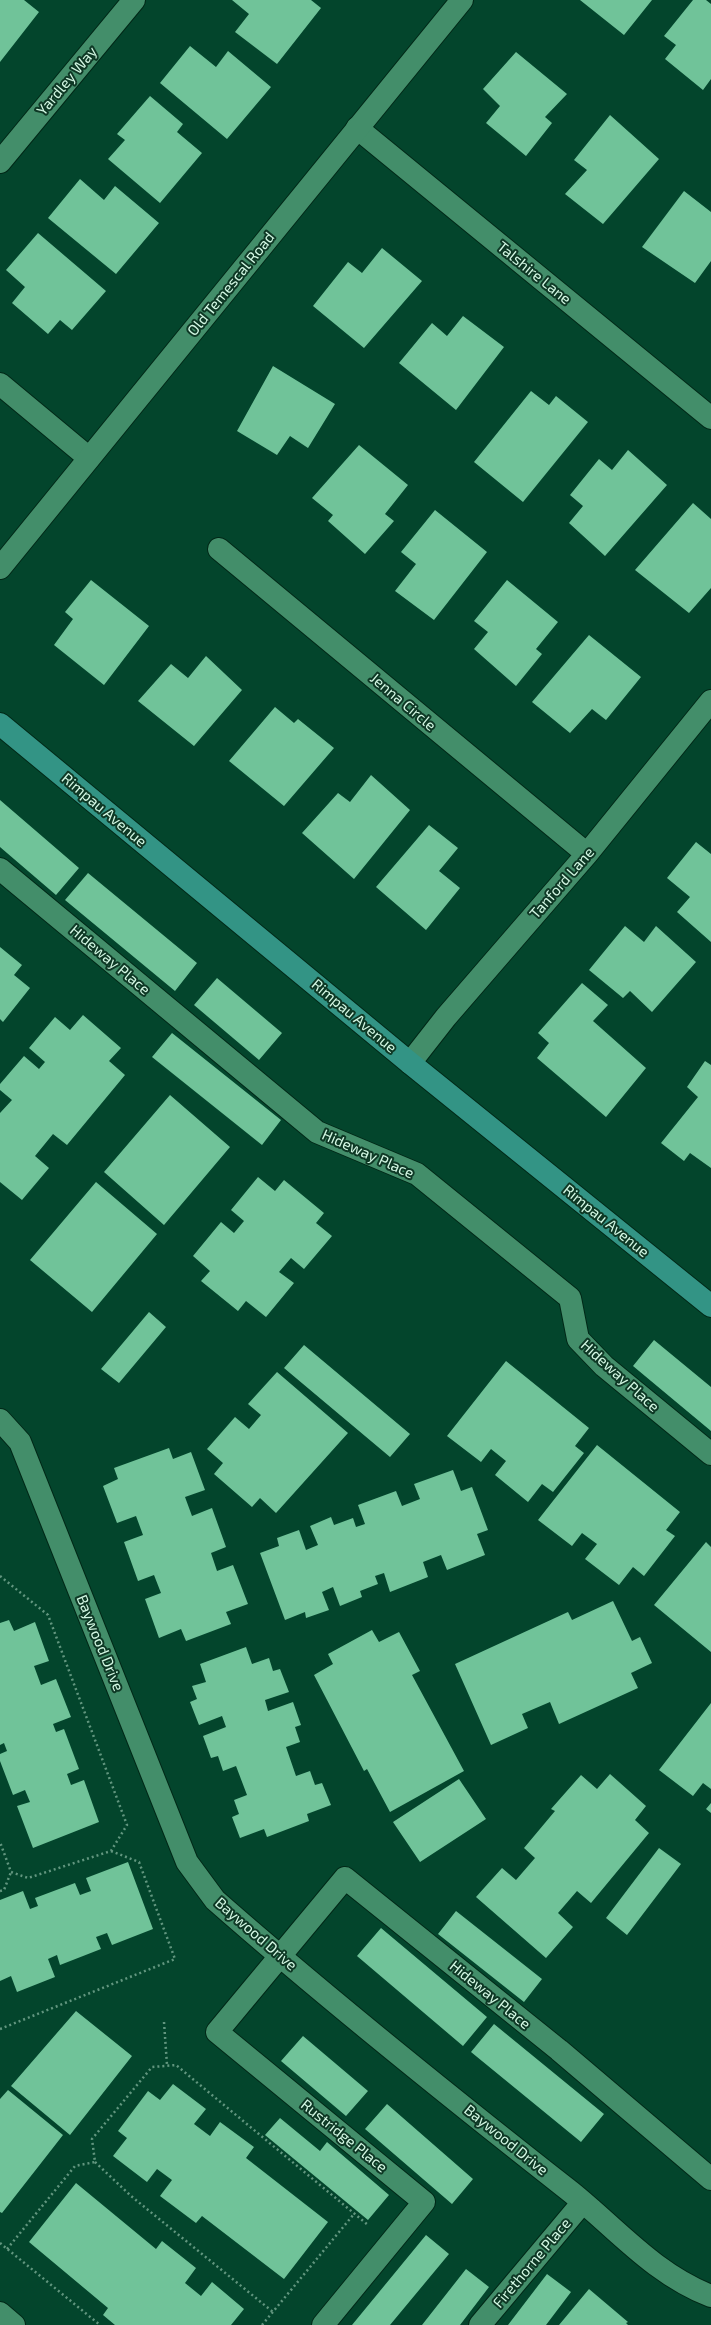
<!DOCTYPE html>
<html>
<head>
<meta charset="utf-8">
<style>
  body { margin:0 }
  canvas { display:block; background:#03452c }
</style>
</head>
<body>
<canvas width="711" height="2325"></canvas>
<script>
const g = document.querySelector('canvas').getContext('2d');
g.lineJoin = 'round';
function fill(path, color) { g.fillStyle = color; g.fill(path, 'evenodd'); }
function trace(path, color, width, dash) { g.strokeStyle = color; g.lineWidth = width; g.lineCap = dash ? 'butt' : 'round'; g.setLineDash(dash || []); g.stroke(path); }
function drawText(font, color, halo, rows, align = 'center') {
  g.font = font + ' "Exo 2",sans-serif'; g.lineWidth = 4; g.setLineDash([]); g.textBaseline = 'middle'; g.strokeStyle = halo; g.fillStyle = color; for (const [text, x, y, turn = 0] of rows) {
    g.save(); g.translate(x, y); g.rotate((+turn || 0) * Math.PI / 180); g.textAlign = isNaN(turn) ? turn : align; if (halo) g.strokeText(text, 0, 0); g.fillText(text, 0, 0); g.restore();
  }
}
const building = new Path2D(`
  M 0,0 L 24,0 L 39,12 L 0,62 Z
  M 232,0 L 311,0 L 321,8 L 277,64 L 235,32 L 249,14 Z
  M 580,0 L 652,0 L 624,35 Z
  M 693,0 L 706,0 L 711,4 L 711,79 L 703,90 L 665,59 L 676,45 L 664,36 Z
  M 190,46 L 216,67 L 228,51 L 271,87 L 227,139 L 160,83 Z
  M 516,52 L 567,94 L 545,117 L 552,123 L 526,156 L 486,123 L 500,106 L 483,89 Z
  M 150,96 L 183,124 L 177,132 L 202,153 L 160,203 L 108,159 L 125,140 L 117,134 Z
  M 610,115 L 659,159 L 603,224 L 565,194 L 587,170 L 574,160 Z
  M 80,179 L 104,200 L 115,186 L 159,223 L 116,274 L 48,218 Z
  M 684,191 L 711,212 L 711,261 L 695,283 L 642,247 Z
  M 38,233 L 106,291 L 72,330 L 60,320 L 48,334 L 12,303 L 25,287 L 6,270 Z
  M 382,248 L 422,281 L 364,348 L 313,306 L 348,262 L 362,273 Z
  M 463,316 L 504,347 L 456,410 L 399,363 L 432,323 L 447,336 Z
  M 273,366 L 335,404 L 308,448 L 290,436 L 277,455 L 237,431 Z
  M 531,391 L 549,405 L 556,396 L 588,422 L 523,502 L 474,462 Z
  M 359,445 L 408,485 L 385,514 L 394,521 L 365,554 L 328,521 L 333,515 L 312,498 Z
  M 628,450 L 667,485 L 605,556 L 569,523 L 583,506 L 570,495 L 599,459 L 612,470 Z
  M 693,503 L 711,519 L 711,588 L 689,613 L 635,570 Z
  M 435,510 L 487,552 L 434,620 L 395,591 L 416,564 L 401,552 Z
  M 91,580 L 149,626 L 104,685 L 54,645 L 73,619 L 65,612 Z
  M 507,580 L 558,622 L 536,649 L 542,654 L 516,686 L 474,649 L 488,632 L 474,621 Z
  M 589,635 L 641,677 L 606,720 L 592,709 L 570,733 L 532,702 Z
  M 206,656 L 242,690 L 194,746 L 138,701 L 171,664 L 188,678 Z
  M 275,707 L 294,723 L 298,719 L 334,748 L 284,806 L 229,761 Z
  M 371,775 L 410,810 L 354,879 L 302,833 L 338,793 L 350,802 Z
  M 0,800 L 79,868 L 56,895 L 0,847 Z
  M 429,825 L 458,848 L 439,871 L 460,888 L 426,930 L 376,887 Z
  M 696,842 L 711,854 L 711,942 L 677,912 L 690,897 L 667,878 Z
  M 88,873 L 197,963 L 175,991 L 65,900 Z
  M 625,926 L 644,942 L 656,926 L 696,962 L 652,1012 L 630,991 L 623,998 L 589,970 Z
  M 0,947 L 22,965 L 14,975 L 30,988 L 3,1022 L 0,1019 Z
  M 217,978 L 282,1033 L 259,1060 L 194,1005 Z
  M 582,983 L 608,1005 L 593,1021 L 646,1068 L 606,1117 L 537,1058 L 549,1043 L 538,1033 Z
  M 83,1015 L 121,1048 L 109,1061 L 125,1075 L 67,1145 L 53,1134 L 35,1156 L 49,1168 L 22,1200 L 0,1182 L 0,1113 L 12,1100 L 0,1090 L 0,1084 L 24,1056 L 39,1069 L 45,1062 L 29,1048 L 55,1017 L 70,1030 Z
  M 172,1033 L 281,1120 L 262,1145 L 152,1057 Z
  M 705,1061 L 711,1065 L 711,1168 L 690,1153 L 684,1161 L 661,1143 L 698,1097 L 687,1087 Z
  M 170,1095 L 230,1147 L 164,1225 L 104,1172 Z
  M 258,1177 L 275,1191 L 284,1180 L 324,1213 L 316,1223 L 332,1236 L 304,1269 L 291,1258 L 279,1272 L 294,1283 L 266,1317 L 246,1301 L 238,1311 L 201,1281 L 210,1271 L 193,1256 L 221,1222 L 234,1233 L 244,1221 L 231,1210 Z
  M 96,1182 L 157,1234 L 92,1312 L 30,1260 Z
  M 149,1312 L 166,1327 L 119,1383 L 101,1369 Z
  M 654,1340 L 711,1387 L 711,1431 L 633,1366 Z
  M 304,1345 L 410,1434 L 390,1457 L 284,1368 Z
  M 506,1361 L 589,1428 L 575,1446 L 584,1453 L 553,1492 L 542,1484 L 528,1502 L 495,1475 L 506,1461 L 491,1449 L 481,1462 L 447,1436 Z
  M 277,1372 L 348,1433 L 276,1513 L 260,1498 L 252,1507 L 214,1474 L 223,1463 L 207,1449 L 235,1417 L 249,1429 L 261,1415 L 248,1404 Z
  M 597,1445 L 680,1512 L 666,1530 L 675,1536 L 644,1576 L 633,1567 L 619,1585 L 585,1559 L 597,1544 L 582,1533 L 572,1546 L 538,1520 Z
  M 169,1448 L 173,1459 L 191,1452 L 205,1490 L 185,1497 L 192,1516 L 212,1508 L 226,1547 L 211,1553 L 217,1571 L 233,1565 L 248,1604 L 226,1612 L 231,1624 L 186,1641 L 181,1629 L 159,1638 L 145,1599 L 161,1593 L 154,1575 L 138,1581 L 124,1542 L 143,1535 L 136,1516 L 117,1523 L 103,1486 L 118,1479 L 114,1468 Z
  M 453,1470 L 461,1491 L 472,1487 L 488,1530 L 477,1534 L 485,1555 L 447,1570 L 441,1555 L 423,1562 L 428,1577 L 390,1592 L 384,1573 L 375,1576 L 378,1584 L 360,1591 L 362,1597 L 340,1606 L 333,1587 L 322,1592 L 329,1610 L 306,1618 L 305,1612 L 285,1620 L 260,1553 L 279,1546 L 277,1538 L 299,1530 L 306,1550 L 318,1545 L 310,1526 L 331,1517 L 334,1525 L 353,1518 L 356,1527 L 365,1524 L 358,1505 L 396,1491 L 402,1506 L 420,1499 L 414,1484 Z
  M 706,1542 L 711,1547 L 711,1652 L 654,1605 Z
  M 613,1601 L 632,1641 L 640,1637 L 652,1663 L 631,1673 L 638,1688 L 559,1724 L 550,1702 L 522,1714 L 528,1728 L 491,1745 L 455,1664 L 568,1612 L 572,1620 Z
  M 9,1620 L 14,1631 L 35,1622 L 49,1661 L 34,1666 L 41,1685 L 56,1679 L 71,1717 L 53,1724 L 56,1732 L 64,1729 L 79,1769 L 67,1774 L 71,1785 L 84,1780 L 99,1822 L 33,1848 L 17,1806 L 30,1802 L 25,1790 L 13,1795 L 0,1761 L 0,1754 L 7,1751 L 4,1743 L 0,1745 L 0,1623 Z
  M 372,1630 L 379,1642 L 399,1632 L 420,1671 L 412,1675 L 464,1771 L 390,1812 L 367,1769 L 364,1771 L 314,1675 L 333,1664 L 328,1654 Z
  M 246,1647 L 252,1664 L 269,1658 L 273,1671 L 280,1669 L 289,1692 L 265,1700 L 268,1711 L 293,1702 L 301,1725 L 295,1727 L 300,1742 L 286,1747 L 296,1776 L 310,1771 L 315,1785 L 322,1783 L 331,1805 L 307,1814 L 309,1821 L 267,1837 L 264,1829 L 240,1838 L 232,1817 L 239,1814 L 234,1800 L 247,1795 L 236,1766 L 223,1771 L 218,1756 L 211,1758 L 203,1736 L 226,1727 L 222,1716 L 199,1725 L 190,1702 L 197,1699 L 192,1686 L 206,1682 L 200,1664 Z
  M 711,1703 L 711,1789 L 703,1783 L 693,1796 L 659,1770 Z
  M 610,1774 L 646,1806 L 635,1820 L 649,1833 L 591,1903 L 577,1891 L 558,1913 L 573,1927 L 546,1958 L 476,1897 L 502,1868 L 516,1880 L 535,1858 L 524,1848 L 555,1811 L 551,1809 L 581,1775 L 597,1789 Z
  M 459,1779 L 486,1819 L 420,1862 L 393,1822 Z
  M 711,1803 L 711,1813 L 706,1809 Z
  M 659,1848 L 681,1864 L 627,1935 L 606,1918 Z
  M 128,1862 L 153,1929 L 112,1945 L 107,1933 L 96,1937 L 101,1949 L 60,1965 L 57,1955 L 48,1959 L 55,1977 L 17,1992 L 11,1976 L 0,1981 L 0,1900 L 23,1891 L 30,1909 L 38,1906 L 35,1898 L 75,1883 L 80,1895 L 91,1891 L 86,1878 Z
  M 456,1911 L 542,1979 L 524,2002 L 438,1934 Z
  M 381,1928 L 487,2017 L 463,2046 L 357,1956 Z
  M 76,2011 L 132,2056 L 70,2135 L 11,2086 Z
  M 494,2024 L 604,2114 L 581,2142 L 471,2052 Z
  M 303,2036 L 368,2091 L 346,2116 L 281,2061 Z
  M 173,2084 L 206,2109 L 194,2124 L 210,2136 L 220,2122 L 254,2147 L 246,2158 L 328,2222 L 284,2279 L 202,2216 L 196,2223 L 160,2196 L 172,2180 L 157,2169 L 147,2182 L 113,2156 L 127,2138 L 118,2131 L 148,2091 L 160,2100 Z
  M 8,2090 L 63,2135 L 2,2213 L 0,2212 L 0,2099 Z
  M 387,2104 L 473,2179 L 452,2204 L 365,2129 Z
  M 280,2118 L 320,2151 L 327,2142 L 389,2195 L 368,2220 L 265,2135 Z
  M 76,2183 L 156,2249 L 162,2241 L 196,2268 L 185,2283 L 201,2296 L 212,2282 L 244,2309 L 231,2325 L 115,2325 L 103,2315 L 108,2308 L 29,2242 Z
  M 426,2235 L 449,2254 L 390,2325 L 352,2325 Z
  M 466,2269 L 489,2287 L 460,2325 L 422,2325 Z
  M 547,2274 L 571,2292 L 546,2325 L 508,2325 Z
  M 589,2289 L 628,2322 L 626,2323 L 628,2325 L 559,2325 Z`);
const path = new Path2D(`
  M 0,1576 L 48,1615 L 127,1825 L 111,1851 L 28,1878 L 11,1872 L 0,1842
  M 0,1891 L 4,1890 L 11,1872
  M 164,2022 L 167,2065
  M 0,2029 L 175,1959 L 139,1862 L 111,1851
  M 95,2162 L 131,2196 L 273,2312
  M 0,2243 L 100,2325
  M 7,2249 L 75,2166 L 95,2162 L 92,2139 L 152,2067 L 176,2065 L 368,2225
  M 262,2325 L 354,2214`);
const minor = new Path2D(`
  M 357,128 L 711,418
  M 0,162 L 134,0
  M 0,384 L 89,458
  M 219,549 L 587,854
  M 0,869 L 317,1132 L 417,1174 L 570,1298 L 578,1339 L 604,1366 L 711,1454
  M 410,1063 L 446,1017 L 587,854 L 711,701
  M 0,1420 L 20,1442 L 187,1862 L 215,1900 C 330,2001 450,2097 571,2192 C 617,2229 654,2274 711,2296
  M 0,2313 L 14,2325
  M 323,2325 L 424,2202 L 217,2032 L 345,1878 L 559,2050 L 711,2179
  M 480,2325 L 583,2202`);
const tertiary = new Path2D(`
  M 0,568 L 462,0`);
const secondary = new Path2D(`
  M 0,724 L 410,1063 L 711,1306`);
const streetNames = [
  ["Yardley Way",67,81,-50],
  ["Talshire Lane",534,273,39],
  ["Old Temescal Road",231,284,-51],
  ["Jenna Circle",403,702,40],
  ["Rimpau Avenue",104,810,40],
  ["Tanford Lane",562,883,-49],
  ["Hideway Place",110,960,40],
  ["Rimpau Avenue",354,1016,40],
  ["Hideway Place",368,1154,24],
  ["Rimpau Avenue",606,1221,39],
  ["Hideway Place",620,1376,42],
  ["Baywood Drive",100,1643,68],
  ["Baywood Drive",256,1934,41],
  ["Hideway Place",490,1995,39],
  ["Rustridge Place",344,2136,39],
  ["Baywood Drive",506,2140,39],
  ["Firethorne Place",532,2263,-50]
];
fill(building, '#70c399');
trace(minor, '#002817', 24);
trace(tertiary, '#002817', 24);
trace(secondary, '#002817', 24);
trace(path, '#62967f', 2.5, [2, 3]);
trace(minor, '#438e6a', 22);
trace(tertiary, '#438e6a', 22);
trace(secondary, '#339485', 22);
drawText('15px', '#d4f8e4', '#0e3825', streetNames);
</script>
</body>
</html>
